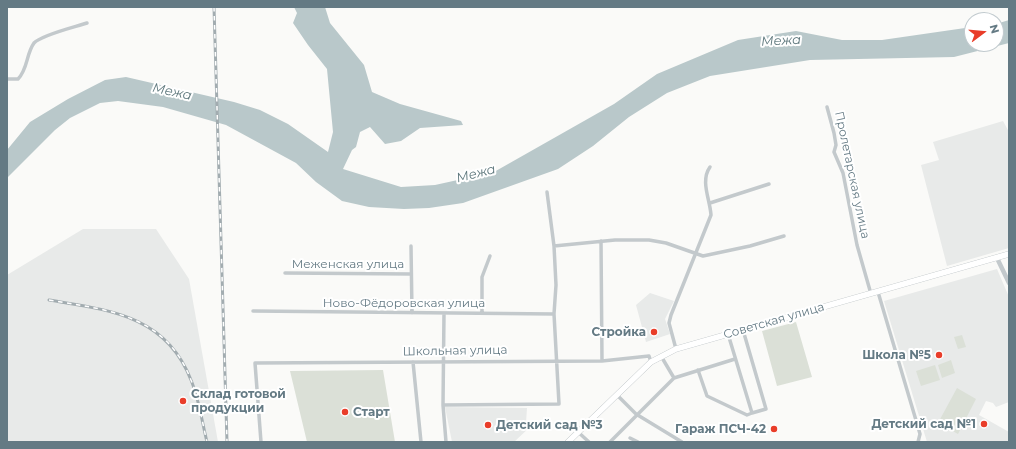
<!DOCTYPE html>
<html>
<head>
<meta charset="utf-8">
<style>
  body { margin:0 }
  #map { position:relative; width:1016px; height:449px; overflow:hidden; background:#fafaf8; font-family:Montserrat,sans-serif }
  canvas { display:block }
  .frame { position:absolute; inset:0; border:8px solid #647a84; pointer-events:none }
  .north { position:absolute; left:964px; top:12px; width:40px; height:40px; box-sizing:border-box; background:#fff; border:1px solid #c1cace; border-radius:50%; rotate:74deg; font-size:11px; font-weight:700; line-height:16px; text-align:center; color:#647a84 }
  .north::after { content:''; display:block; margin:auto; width:14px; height:18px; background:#e93d29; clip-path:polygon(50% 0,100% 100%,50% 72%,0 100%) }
</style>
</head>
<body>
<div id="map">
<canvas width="1016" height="449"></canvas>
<div class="frame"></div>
<div class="north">N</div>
</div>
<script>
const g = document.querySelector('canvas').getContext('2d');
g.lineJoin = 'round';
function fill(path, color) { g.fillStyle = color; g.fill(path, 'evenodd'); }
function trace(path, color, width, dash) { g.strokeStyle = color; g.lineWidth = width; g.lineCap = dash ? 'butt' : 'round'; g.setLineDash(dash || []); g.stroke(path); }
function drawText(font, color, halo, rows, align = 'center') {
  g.font = font + ' Montserrat,sans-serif'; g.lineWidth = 4; g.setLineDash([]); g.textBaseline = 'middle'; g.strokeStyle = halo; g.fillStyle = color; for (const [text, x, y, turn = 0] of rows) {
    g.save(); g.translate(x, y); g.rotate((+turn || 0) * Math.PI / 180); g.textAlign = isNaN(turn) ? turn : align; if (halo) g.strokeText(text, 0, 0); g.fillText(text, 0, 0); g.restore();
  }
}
const built = new Path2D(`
  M 1003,121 L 1009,132 L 1009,248 L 947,266 L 921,165 L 939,160 L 933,142 Z
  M 83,229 L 156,229 L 189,279 L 218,442 L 7,442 L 7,275 Z
  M 997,269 L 1009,297 L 1009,402 L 996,407 L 993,403 L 986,401 L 979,415 L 1009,432 L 1009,442 L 927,442 L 884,301 Z
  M 650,293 L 674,301 L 665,319 L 670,334 L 646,342 L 636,305 Z
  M 445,407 L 527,408 L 526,423 L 530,427 L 514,442 L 452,442 Z`);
const green = new Path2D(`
  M 796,322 L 812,377 L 777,386 L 762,331 Z
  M 962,335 L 966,347 L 958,349 L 954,337 Z
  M 951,360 L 955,373 L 942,378 L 938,365 Z
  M 935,365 L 940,380 L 921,386 L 916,371 Z
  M 383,370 L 395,442 L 307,442 L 290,371 Z
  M 957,388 L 976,399 L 958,434 L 938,423 Z`);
const water = new Path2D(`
  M 294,7 L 325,7 L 330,23 L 364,65 L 372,92 L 400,104 L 461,121 L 463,125 L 420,128 L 401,141 L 385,144 L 370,127 L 360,132 L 356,147 L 352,150 L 343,169 L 401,187 L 435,185 L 494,172 L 614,104 L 657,74 L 738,40 L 796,31 L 842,40 L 882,40 L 972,27 L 972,44 L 996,44 L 996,24 L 1009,20 L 1009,43 L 954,57 L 810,60 L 710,76 L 667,93 L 629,117 L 593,146 L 558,169 L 463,203 L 429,208 L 404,209 L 369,207 L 342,201 L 316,182 L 296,163 L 226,125 L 163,107 L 118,101 L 100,103 L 70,118 L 55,130 L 7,178 L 7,150 L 30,122 L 68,99 L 105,80 L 126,77 L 234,102 L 260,110 L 288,124 L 328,152 L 333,132 L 327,69 L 308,45 L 293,23 L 297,13 Z`);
const minor = new Path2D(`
  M 7,79 L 18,79 C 28,69 26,54 34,43 C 41,35 75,27 87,23
  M 827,107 L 834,133 L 836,145 L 834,152 L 843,173 L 857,245 L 871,294
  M 710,203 L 769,184
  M 601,241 L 602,361
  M 411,246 L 412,313
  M 554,246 L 615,240 L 649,240 L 666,243 L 703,256 L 750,246 L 784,236
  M 285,273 L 411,274
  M 878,292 L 918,427 L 920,434 L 918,442
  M 253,311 L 554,314
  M 444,313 L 443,405 L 446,442
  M 482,313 L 482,277 L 490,256
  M 728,334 L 752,413 L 766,409 L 743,330
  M 676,349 L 669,323 L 671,315 L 711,215 C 710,199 700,181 710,167
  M 661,356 L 674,378
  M 413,362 L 421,442
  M 698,370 L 707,396 L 747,415 L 752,413
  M 617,395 L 636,414 L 682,442
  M 443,405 L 559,404 L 554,314 L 556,285 L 554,246 L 547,192
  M 578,432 L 589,442
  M 630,438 L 638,442
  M 261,442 L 255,363 L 602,361 L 649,356 L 651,362
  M 610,442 L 674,378 L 735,359`);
const tertiary = new Path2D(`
  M 997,258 L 1009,283`);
const primary = new Path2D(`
  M 568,442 L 651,362 L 676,349 L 1009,254`);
const rail = new Path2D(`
  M 214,7 L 227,442
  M 49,300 C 109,310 166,315 191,380 C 199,399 202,422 207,442`);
const markers = [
  [654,332,4,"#e93d29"],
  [939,355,4,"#e93d29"],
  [183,401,4,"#e93d29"],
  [345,412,4,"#e93d29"],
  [984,424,4,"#e93d29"],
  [488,425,4,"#e93d29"],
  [774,429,4,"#e93d29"]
];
const streetNames = [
  ["Пролетарская улица",852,175,78],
  ["Меженская улица",348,264],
  ["Ново-Фёдоровская улица",404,303],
  ["Советская улица",774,321,-16],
  ["Школьная улица",455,351,-1]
];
const poiNames = [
  ["Стройка",646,332],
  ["Школа №5",931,355],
  ["Склад готовой",191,394,"left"],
  ["продукции",191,408,"left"],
  ["Старт",353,412,"left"],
  ["Детский сад №1",976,424],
  ["Детский сад №3",496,425,"left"],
  ["Гараж ПСЧ-42",766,429]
];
const waterNames = [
  ["Межа",781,41,-3],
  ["Межа",172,92,12],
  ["Межа",476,174,-14]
];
fill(built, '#e8eae9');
fill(green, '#dbe0d7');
fill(water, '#b9c8ca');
trace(primary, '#b4bbbe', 6);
trace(minor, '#c3c9cc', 3.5);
trace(tertiary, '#c3c9cc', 4.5);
trace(primary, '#fff', 5.5);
trace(rail, '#a2acb0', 3);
trace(rail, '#fff', 1.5, [4.5]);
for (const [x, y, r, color] of markers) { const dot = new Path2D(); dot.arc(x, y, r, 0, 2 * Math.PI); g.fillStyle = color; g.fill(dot); trace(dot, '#fff', 1.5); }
drawText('12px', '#647a84', '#fff', streetNames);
drawText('bold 12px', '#647a84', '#fff', poiNames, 'right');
drawText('italic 13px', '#5f787d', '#fff', waterNames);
</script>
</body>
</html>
